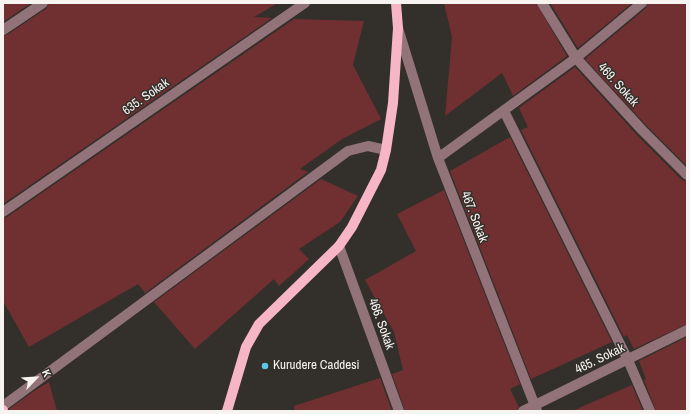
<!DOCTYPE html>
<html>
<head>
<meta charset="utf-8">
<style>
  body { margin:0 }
  #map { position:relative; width:690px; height:414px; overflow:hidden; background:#332f2a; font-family:"Archivo Narrow",sans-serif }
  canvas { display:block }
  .frame { position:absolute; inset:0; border:4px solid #f6f3f0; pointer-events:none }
  .north { position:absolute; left:16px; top:358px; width:40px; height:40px; -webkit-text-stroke:3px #332f2a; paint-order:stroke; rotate:65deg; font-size:11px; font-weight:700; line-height:16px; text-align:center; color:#f6f3f0 }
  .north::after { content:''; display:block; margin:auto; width:14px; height:18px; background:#f6f3f0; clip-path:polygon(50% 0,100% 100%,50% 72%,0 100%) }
</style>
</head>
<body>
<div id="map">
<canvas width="690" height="414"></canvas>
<div class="frame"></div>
<div class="north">K</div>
</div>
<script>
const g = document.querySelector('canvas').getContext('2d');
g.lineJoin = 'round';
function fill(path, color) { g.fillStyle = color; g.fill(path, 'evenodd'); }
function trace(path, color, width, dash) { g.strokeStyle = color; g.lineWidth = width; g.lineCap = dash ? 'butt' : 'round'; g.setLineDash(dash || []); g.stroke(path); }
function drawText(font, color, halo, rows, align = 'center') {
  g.font = font + ' "Archivo Narrow",sans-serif'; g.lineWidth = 3; g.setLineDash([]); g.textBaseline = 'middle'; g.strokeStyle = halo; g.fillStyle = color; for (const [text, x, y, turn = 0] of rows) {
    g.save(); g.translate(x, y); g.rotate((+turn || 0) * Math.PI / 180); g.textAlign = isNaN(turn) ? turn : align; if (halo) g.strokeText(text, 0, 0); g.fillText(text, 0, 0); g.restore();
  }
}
const building = new Path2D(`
  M 3,3 L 31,3 L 3,22 Z
  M 49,3 L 278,3 L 254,17 L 272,18 L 3,204 L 3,36 L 7,35 L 47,8 Z
  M 444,3 L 536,3 L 567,56 L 513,96 L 502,73 L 445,116 L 452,37 Z
  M 550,3 L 632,3 L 578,48 Z
  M 648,3 L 687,3 L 687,166 L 647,126 L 585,59 L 646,8 Z
  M 294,19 L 364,21 L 353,65 L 381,119 L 342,139 L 300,169 L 308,172 L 145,293 L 138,284 L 29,347 L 3,301 L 3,218 L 7,217 Z
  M 575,67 L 637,135 L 682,180 L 687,181 L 687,324 L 634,349 L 627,335 L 624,337 L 521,130 L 528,127 L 519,108 Z
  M 510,137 L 612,342 L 531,379 L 450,171 Z
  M 321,179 L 358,196 L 340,222 L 299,249 L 309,259 L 279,286 L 274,279 L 195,349 L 154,302 Z
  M 444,190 L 520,384 L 510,389 L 519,407 L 517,411 L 405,411 L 392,374 L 403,370 L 394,332 L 365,280 L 416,251 L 397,214 Z
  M 687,337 L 687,411 L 656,411 L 644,380 L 646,379 L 639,361 Z
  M 380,378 L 392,411 L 295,411 L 294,406 Z
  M 49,382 L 57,411 L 10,411 L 9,409 L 37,389 Z
  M 632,385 L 643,411 L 572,411 Z`);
const minor = new Path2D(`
  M 542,3 L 576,58 L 642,130 L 687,175
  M 398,28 L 438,158 L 537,411
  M 3,30 L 43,3
  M 504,111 L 628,360 L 650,411
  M 438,158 L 576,58 L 642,3
  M 3,212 L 305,3
  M 339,246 L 399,411
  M 3,406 L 348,151 L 368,146 L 386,150
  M 523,411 L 687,330`);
const major = new Path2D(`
  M 3,410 L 3,411
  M 227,411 L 246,347 L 259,324 L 339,246 L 352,227 L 381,170 L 386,150 L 393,103 L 398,28 L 396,3`);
const markers = [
  [265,366,4,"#5ac8e6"]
];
const streetNames = [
  ["469. Sokak",618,85,48],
  ["635. Sokak",146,97,-35],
  ["467. Sokak",474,217,69],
  ["466. Sokak",381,324,70],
  ["465. Sokak",600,359,-26]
];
const poiNames = [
  ["Kurudere Caddesi",273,366]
];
fill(building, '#703032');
trace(minor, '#93737a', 10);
trace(major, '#f7b6c5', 10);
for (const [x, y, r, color] of markers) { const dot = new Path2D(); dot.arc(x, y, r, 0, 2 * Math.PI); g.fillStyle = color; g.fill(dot); trace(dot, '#332f2a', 1.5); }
drawText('13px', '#f6f3f0', '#332f2a', streetNames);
drawText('13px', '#f6f3f0', '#332f2a', poiNames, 'left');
</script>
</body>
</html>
